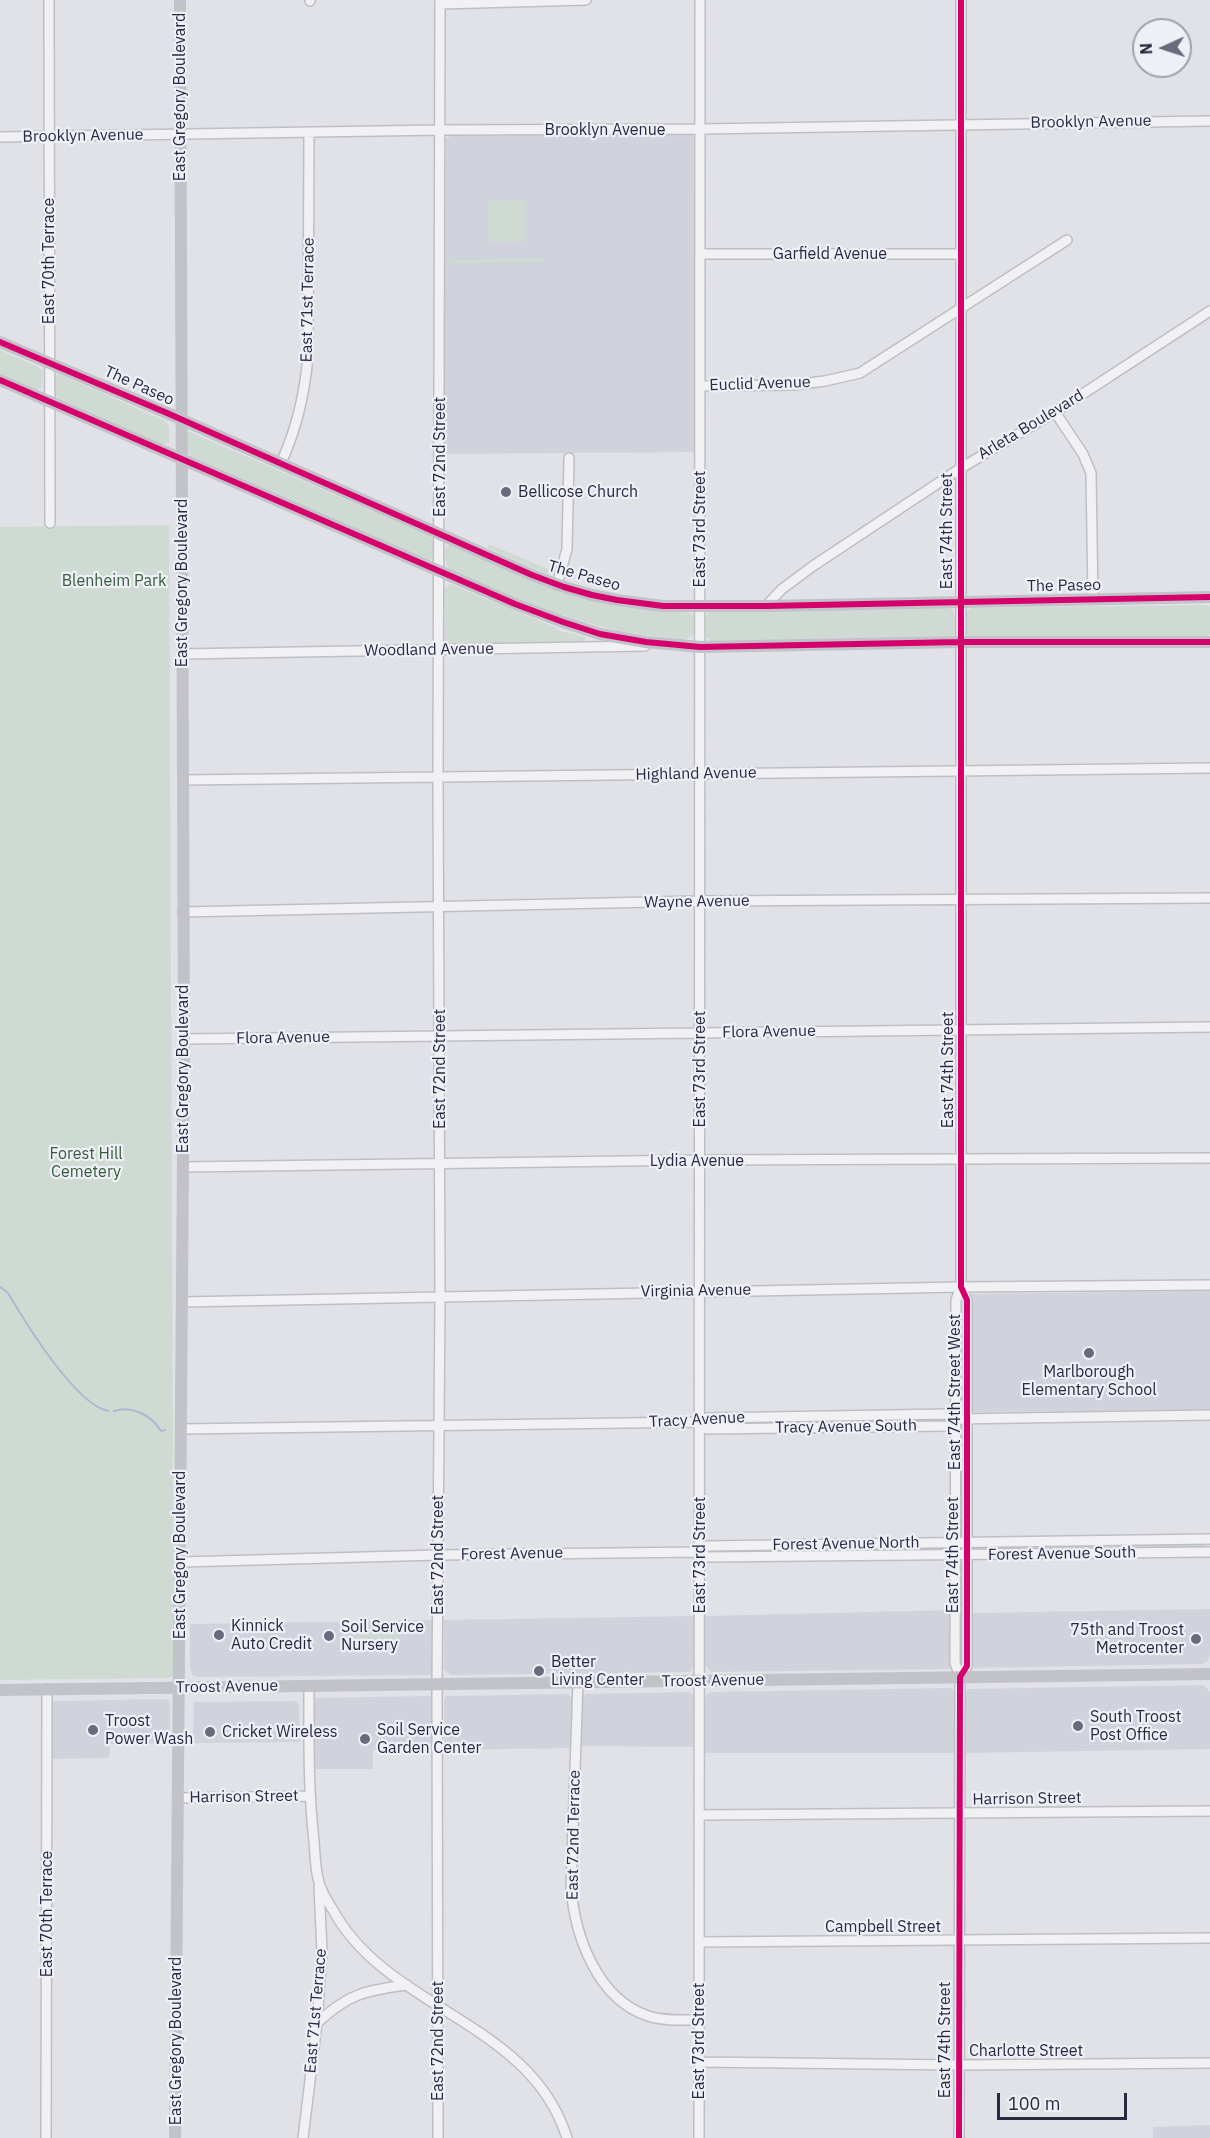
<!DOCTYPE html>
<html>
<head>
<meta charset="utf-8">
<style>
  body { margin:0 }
  #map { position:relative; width:1210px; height:2138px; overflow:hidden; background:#e1e2e7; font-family:"IBM Plex Sans",sans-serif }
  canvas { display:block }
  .north { position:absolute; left:1132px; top:18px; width:60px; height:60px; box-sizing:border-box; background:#eff0f7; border:2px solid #9fa1ae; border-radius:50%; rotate:267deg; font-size:16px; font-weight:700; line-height:24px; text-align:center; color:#282a41 }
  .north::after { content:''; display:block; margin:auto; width:21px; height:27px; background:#696a7b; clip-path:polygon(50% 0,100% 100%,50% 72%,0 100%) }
  .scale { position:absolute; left:997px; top:2093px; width:130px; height:27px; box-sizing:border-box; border:3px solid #282a41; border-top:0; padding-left:8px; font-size:18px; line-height:21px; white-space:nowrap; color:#282a41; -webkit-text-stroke:4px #eff0f7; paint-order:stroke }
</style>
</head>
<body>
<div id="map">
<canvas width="1210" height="2138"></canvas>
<div class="north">N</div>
<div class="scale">100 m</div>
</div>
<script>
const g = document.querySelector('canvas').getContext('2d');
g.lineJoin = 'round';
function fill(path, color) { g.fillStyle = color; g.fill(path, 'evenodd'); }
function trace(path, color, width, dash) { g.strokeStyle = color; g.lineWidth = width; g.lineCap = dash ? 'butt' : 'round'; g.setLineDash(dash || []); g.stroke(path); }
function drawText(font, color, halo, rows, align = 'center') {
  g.font = font + ' "IBM Plex Sans",sans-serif'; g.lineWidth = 4.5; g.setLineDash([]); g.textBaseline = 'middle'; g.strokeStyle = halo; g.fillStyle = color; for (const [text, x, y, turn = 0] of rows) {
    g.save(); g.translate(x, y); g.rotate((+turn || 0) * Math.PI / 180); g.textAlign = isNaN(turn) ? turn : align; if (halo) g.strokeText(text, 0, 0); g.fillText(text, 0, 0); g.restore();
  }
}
const built = new Path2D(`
  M 690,133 L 696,139 L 695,452 L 444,454 L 446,138 L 451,136 Z
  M 1210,1291 L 1210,1410 L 971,1412 L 969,1297 L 972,1294 Z
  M 1210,1609 L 1210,1655 L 1207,1662 L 1202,1664 L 974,1668 L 970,1664 L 970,1613 Z
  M 953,1610 L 952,1667 L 948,1669 L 711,1672 L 705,1665 L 705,1616 Z
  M 694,1616 L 694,1665 L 690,1672 L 451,1675 L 444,1670 L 444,1620 Z
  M 434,1620 L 434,1669 L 431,1675 L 197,1677 L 192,1675 L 190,1667 L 190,1624 Z
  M 1200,1685 L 1205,1686 L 1210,1692 L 1210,1749 L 965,1753 L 965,1693 L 968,1689 Z
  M 950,1688 L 954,1690 L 956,1694 L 955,1753 L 705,1753 L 705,1698 L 707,1694 L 712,1692 Z
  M 689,1692 L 695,1696 L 695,1747 L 582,1746 L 582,1702 L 585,1694 Z
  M 567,1694 L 572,1698 L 571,1748 L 444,1750 L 444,1700 L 446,1696 Z
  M 431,1696 L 433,1698 L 434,1750 L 373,1750 L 373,1769 L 315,1769 L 313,1702 L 315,1698 Z
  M 166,1699 L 169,1701 L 170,1707 L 170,1743 L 110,1744 L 109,1758 L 52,1759 L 52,1706 L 54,1701 Z
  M 296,1701 L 299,1706 L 300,1742 L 193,1743 L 194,1702 Z
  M 1210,2125 L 1210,2138 L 1153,2138 L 1153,2127 Z`);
const green = new Path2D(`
  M 489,200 L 525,200 L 525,242 L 489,242 Z
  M 542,259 L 544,260 L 542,262 L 450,263 L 450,260 Z
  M 0,350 L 40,368 L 43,374 L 41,389 L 36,389 L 0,374 Z
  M 59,374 L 165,421 L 169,427 L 169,443 L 163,444 L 159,443 L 59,399 L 54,393 L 53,378 Z
  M 190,432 L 429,536 L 433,541 L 434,557 L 431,560 L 424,559 L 191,456 L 186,450 L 187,433 Z
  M 169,525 L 174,1674 L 170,1678 L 0,1680 L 0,527 Z
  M 489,544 L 550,570 L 553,573 L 547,574 L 488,548 Z
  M 449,545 L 571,595 L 620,607 L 691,613 L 695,620 L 693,635 L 684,640 L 618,631 L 584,622 L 535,606 L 452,571 C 444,565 445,558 445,549 Z
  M 450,584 L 557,628 L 557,630 L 585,637 L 586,641 L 585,643 L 449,645 L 445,639 L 444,590 Z
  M 1207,605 L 1210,607 L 1210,634 L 1208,636 L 972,639 L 967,634 L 967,612 L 972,608 Z
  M 950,608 C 958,614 957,627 954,636 L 712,642 L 706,637 L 705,618 L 709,612 Z
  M 959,1302 L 963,1304 L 963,1403 L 960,1408 Z
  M 940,1418 L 950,1419 L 950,1422 L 712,1425 L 711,1423 L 712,1421 Z
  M 959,1432 L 964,1436 L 964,1533 L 962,1537 L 960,1538 Z
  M 1203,1542 L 1206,1547 L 1203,1548 L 972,1550 L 971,1547 Z
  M 944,1547 L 950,1550 L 712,1555 L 710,1552 L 712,1550 Z
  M 357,1631 L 398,1632 L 398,1647 L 373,1647 L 373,1638 L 357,1638 Z`);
const stream = new Path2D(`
  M 0,1287 L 8,1293 C 25,1322 75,1404 108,1411
  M 114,1411 C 132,1405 151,1415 161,1431 L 165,1430`);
const street = new Path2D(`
  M 49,0 L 50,523
  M 310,1 L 310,0
  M 440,4 L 586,0
  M 0,137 L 440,130 L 701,129 L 1210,121
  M 700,254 L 960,254
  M 700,386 L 793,385 L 825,381 L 860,373 L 1067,240
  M 1055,412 L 1083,454 L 1091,473 L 1093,599
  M 281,463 C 297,428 305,394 308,355 L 309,133
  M 557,585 L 567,549 L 569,458
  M 766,606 L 782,589 L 813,566 L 961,468 L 1055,412 L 1210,311
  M 182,654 L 645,646
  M 183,780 L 1210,768
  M 183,912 L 700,901 L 1210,898
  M 184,1039 L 1210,1027
  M 183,1167 L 700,1160 L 1210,1158
  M 182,1302 L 961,1287 L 1210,1285
  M 700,1422 L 707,1429 L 948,1426 L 955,1419
  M 181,1429 L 700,1422 L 707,1418 L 949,1414 L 955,1419 L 1210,1415
  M 700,1552 L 707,1557 L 1210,1552
  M 700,1552 L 707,1546 L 1210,1539
  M 181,1562 L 438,1555 L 700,1552
  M 960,1677 L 955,1663 L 956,1300 L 961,1287
  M 578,1682 L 571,1888 C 575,1936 597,1999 648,2016 C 664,2021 682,2020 699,2020
  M 309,1686 C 309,1738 308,1789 314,1841 C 315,1854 315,1869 319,1882 C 321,1892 328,1902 333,1910 C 387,2010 531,2021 567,2138
  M 178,1798 L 309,1796
  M 700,1815 L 1210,1811
  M 699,1942 L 1210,1938
  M 317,2023 C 348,1994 366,1990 407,1985
  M 699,2062 L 958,2065 L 1210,2063
  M 46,2138 L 47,1689
  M 303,2138 L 317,2023 L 322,1951 L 319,1886
  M 438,2138 L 437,1684 L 440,1296 L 438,778 L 440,0
  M 699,2138 L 700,0
  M 959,2138 L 960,1677 L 967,1666 L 967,1300 L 961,1287 L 961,0`);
const secondary = new Path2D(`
  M 0,342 L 167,413 L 532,575 L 564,587 L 592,595 L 617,600 L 663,606 L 766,606 L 1210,597
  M 0,380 L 515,604 L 563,622 L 600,634 L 646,642 L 700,647 L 961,642 L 1210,642
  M 0,1690 L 1210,1674
  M 175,2138 L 184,1039 L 180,0`);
const cycleway = new Path2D(`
  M 0,342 L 167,413 L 532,575 L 564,587 L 592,595 L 617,600 L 663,606 L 766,606 L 1210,597
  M 0,380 L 515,604 L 563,622 L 600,634 L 646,642 L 700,647 L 961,642 L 1210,642
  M 959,2138 L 960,1677 L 967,1666 L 967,1300 L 961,1287 L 961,0`);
const markers = [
  [506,492,6,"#696a7b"],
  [1089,1353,6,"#696a7b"],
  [219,1635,6,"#696a7b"],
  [329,1636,6,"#696a7b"],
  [1196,1639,6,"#696a7b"],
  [539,1671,6,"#696a7b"],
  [1078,1726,6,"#696a7b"],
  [93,1730,6,"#696a7b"],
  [210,1732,6,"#696a7b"],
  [365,1739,6,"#696a7b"]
];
const streetNames = [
  ["East Gregory Boulevard",180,97,-90],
  ["Brooklyn Avenue",1091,122,-1],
  ["Brooklyn Avenue",605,130],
  ["Brooklyn Avenue",83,136,-1],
  ["Garfield Avenue",830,254],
  ["East 70th Terrace",49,261,-90],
  ["East 71st Terrace",308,300,-89],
  ["Euclid Avenue",760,384,-2],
  ["The Paseo",139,386,24],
  ["Arleta Boulevard",1031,425,-31],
  ["East 72nd Street",440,457,-90],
  ["East 73rd Street",700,529,-90],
  ["East 74th Street",947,531,-90],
  ["The Paseo",584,576,16],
  ["East Gregory Boulevard",182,583,-90],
  ["The Paseo",1064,586,-1],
  ["Woodland Avenue",429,650,-1],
  ["Highland Avenue",696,774,-1],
  ["Wayne Avenue",697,902,-1],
  ["Flora Avenue",769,1032,-1],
  ["Flora Avenue",283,1038,-1],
  ["East Gregory Boulevard",183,1069,-90],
  ["East 72nd Street",440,1069,-90],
  ["East 73rd Street",700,1069,-90],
  ["East 74th Street",948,1070,-90],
  ["Lydia Avenue",697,1161],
  ["Virginia Avenue",696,1291,-1],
  ["East 74th Street West",955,1392,-90],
  ["Tracy Avenue",697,1420,-3],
  ["Tracy Avenue South",846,1427,-1],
  ["Forest Avenue North",846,1544,-1],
  ["Forest Avenue",512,1554,-1],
  ["Forest Avenue South",1062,1554,-1],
  ["East Gregory Boulevard",180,1555,-90],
  ["East 72nd Street",438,1555,-90],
  ["East 73rd Street",700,1555,-90],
  ["East 74th Street",953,1555,-90],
  ["Troost Avenue",713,1681,-1],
  ["Troost Avenue",227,1687,-1],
  ["Harrison Street",244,1797,-1],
  ["Harrison Street",1027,1799,-1],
  ["East 72nd Terrace",574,1835,-89],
  ["East 70th Terrace",47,1914,-90],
  ["Campbell Street",883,1927],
  ["East 71st Terrace",316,2011,-85],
  ["East 74th Street",945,2040,-90],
  ["East Gregory Boulevard",176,2041,-90],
  ["East 72nd Street",438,2041,-90],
  ["East 73rd Street",699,2041,-90],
  ["Charlotte Street",1026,2051]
];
const poiNames = [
  ["Bellicose Church",518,492],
  ["Marlborough",1089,1372,"center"],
  ["Elementary School",1089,1390,"center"],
  ["Kinnick",231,1626],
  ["Auto Credit",231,1644],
  ["Soil Service",341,1627],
  ["Nursery",341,1645],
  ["75th and Troost",1184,1630,"right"],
  ["Metrocenter",1184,1648,"right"],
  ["Better",551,1662],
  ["Living Center",551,1680],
  ["South Troost",1090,1717],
  ["Post Office",1090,1735],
  ["Troost",105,1721],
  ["Power Wash",105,1739],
  ["Soil Service",377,1730],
  ["Garden Center",377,1748],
  ["Cricket Wireless",222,1732]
];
const parkNames = [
  ["Blenheim Park",114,581],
  ["Forest Hill",86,1154],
  ["Cemetery",86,1172]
];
fill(built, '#d1d3dc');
fill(green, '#cfdad2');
trace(stream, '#afb7d3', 2);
trace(street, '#bebfc5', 12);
trace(street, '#f1f1f3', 9);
trace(secondary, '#c2c2c9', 12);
trace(cycleway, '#d6006c', 6);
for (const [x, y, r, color] of markers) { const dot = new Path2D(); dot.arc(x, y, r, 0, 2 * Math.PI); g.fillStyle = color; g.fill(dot); trace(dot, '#eff0f7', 2); }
drawText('16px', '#282a41', '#eff0f7', streetNames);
drawText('16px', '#282a41', '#eff0f7', poiNames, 'left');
drawText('16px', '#345d38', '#eff0f7', parkNames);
</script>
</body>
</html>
